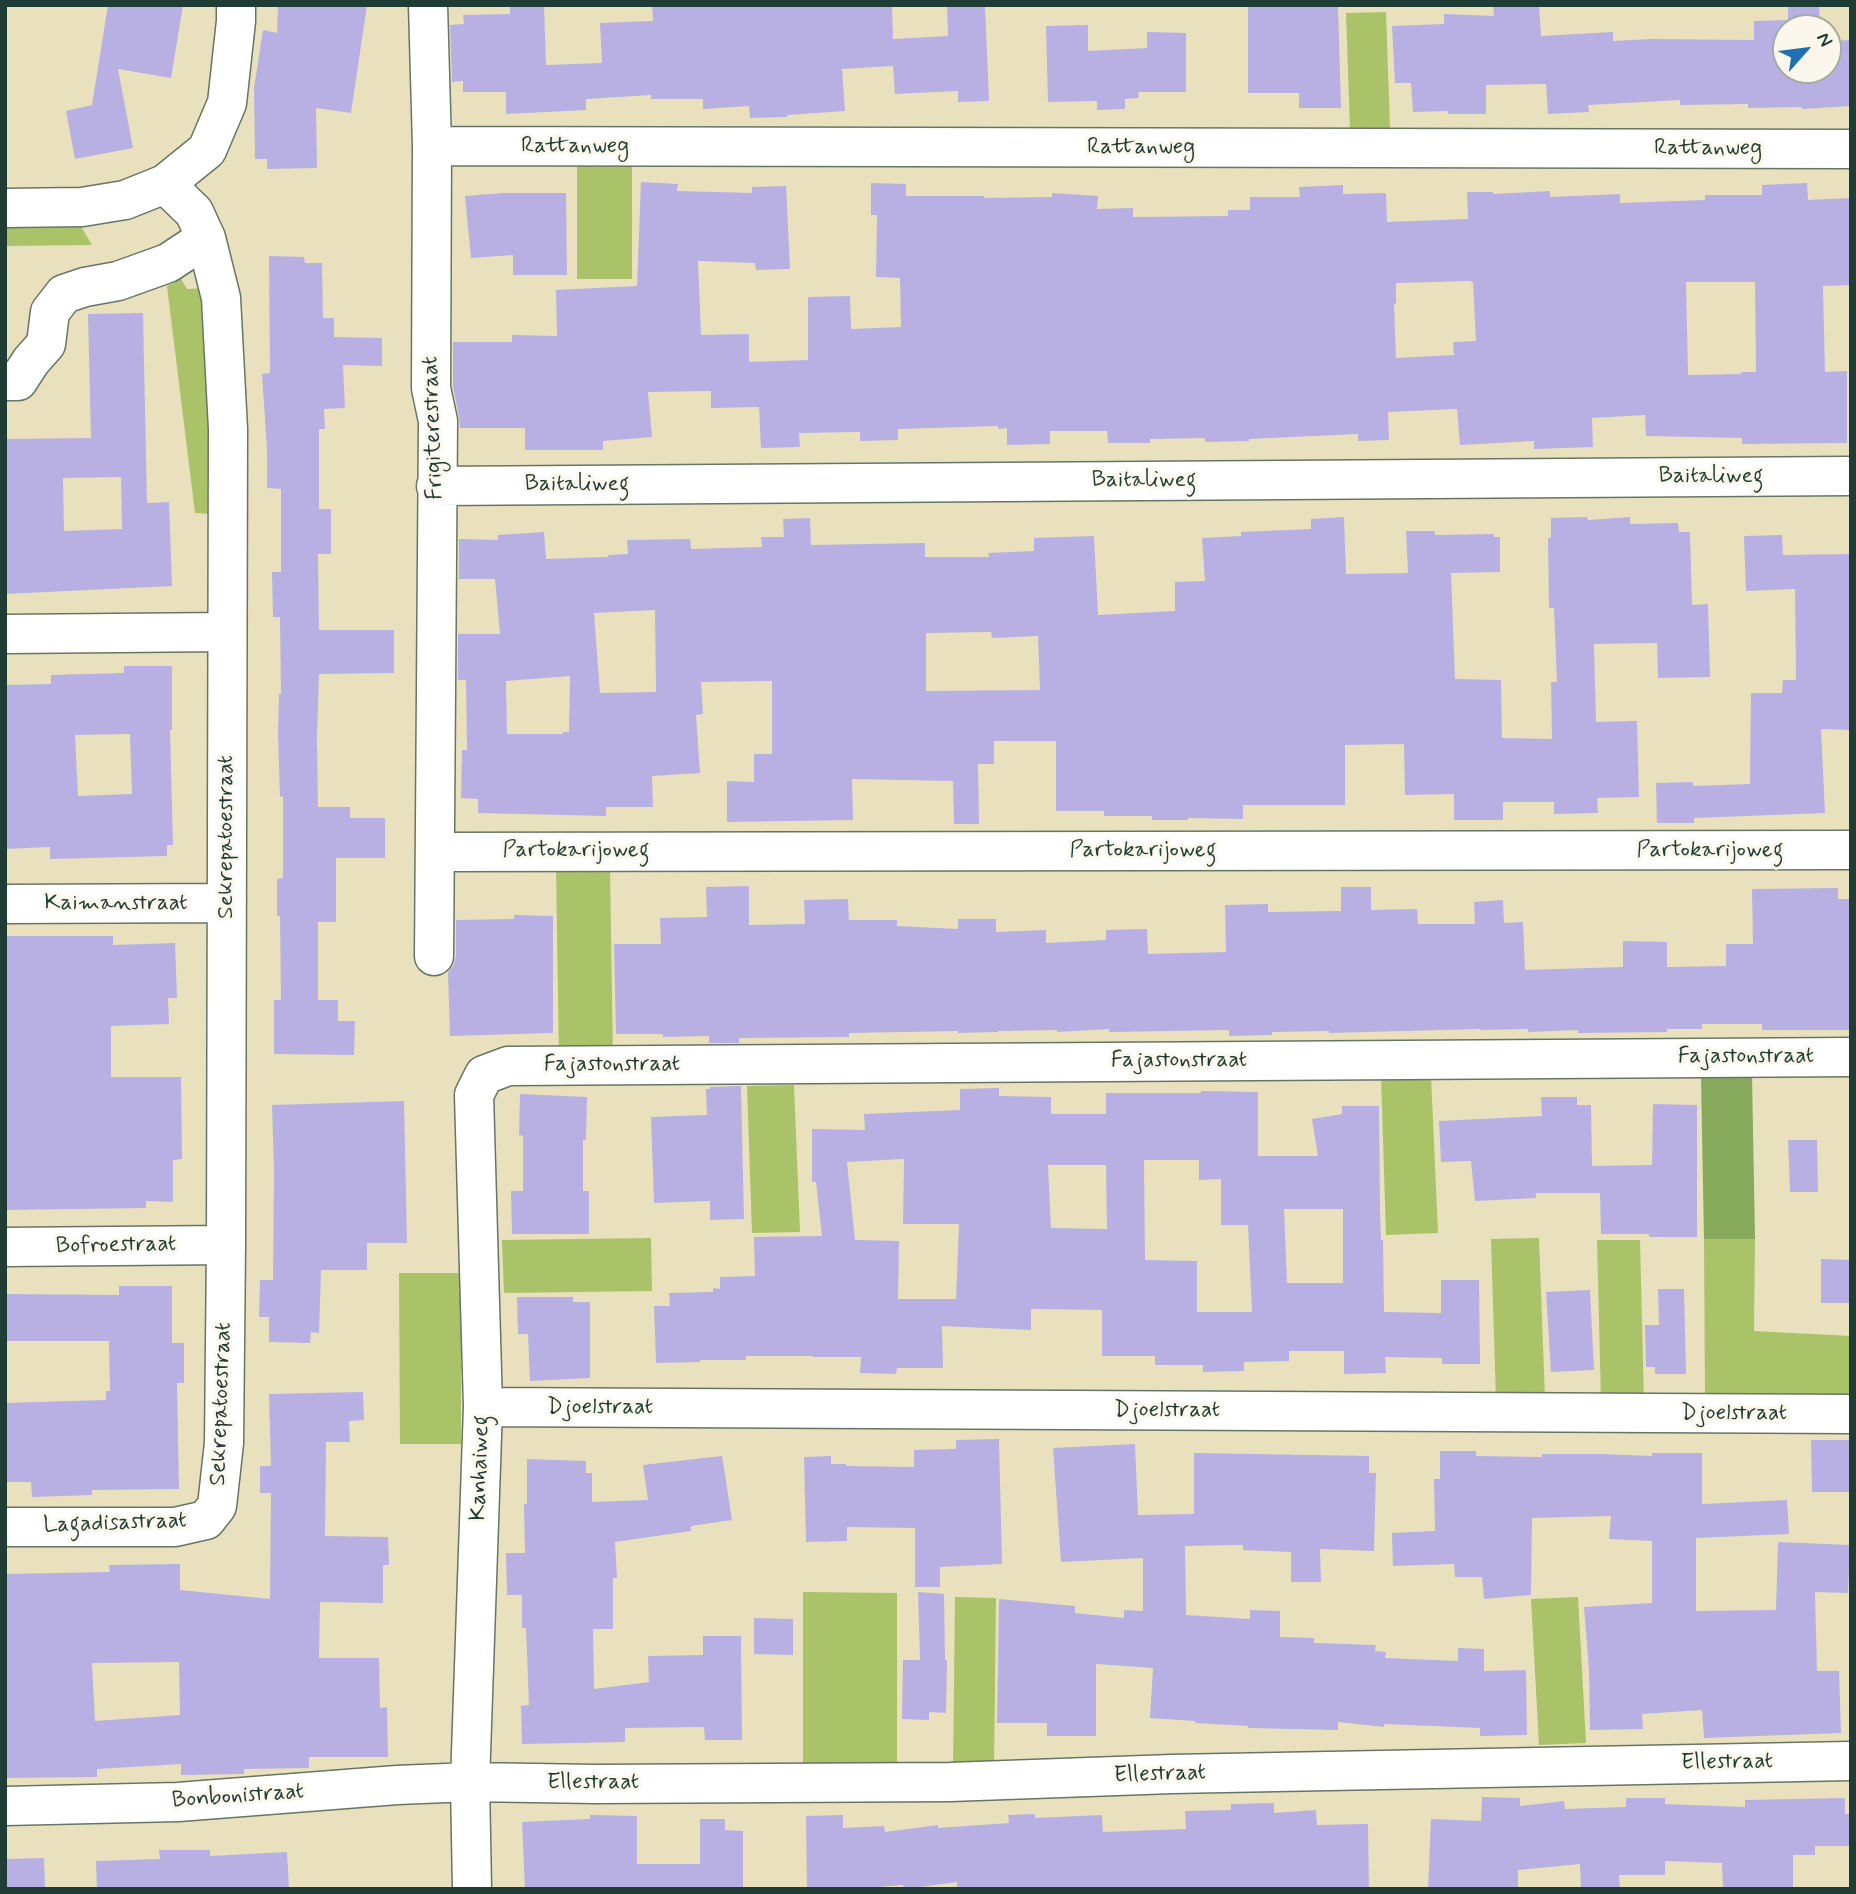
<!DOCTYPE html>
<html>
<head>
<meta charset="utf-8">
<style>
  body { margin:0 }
  #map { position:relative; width:1856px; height:1894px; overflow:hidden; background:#e9e1bd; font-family:Mynerve,sans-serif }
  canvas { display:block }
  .frame { position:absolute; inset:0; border:7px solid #1f3d34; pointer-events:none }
  .north { position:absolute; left:1772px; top:14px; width:70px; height:70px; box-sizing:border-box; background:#fbf7ec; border:2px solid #a3ada2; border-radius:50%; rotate:62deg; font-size:19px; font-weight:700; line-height:28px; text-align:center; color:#1f3d34 }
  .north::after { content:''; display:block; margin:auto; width:24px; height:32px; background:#1f6fb2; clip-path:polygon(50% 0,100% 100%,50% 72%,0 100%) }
</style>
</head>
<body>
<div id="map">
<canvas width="1856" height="1894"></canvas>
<div class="frame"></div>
<div class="north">N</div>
</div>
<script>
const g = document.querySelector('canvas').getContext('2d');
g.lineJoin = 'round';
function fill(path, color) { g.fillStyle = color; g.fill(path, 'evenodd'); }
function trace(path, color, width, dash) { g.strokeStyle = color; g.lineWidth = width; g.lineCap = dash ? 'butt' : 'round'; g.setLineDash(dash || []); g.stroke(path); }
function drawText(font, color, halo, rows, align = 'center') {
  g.font = font + ' Mynerve,sans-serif'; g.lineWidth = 6; g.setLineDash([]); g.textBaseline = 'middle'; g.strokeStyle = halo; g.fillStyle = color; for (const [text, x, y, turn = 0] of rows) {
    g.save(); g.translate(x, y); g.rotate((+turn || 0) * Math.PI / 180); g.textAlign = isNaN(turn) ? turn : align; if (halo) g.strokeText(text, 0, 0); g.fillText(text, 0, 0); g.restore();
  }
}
const green = new Path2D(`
  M 1386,12 L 1390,128 L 1350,129 L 1346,13 Z
  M 577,156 L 632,156 L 632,279 L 577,279 Z
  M 79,223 L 92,245 L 5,246 L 5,224 Z
  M 181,279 L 187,289 L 203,288 L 208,300 L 210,514 L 195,513 L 167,286 Z
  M 556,867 L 610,867 L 613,1059 L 559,1060 Z
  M 1431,1075 L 1438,1233 L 1386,1235 L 1381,1077 Z
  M 794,1085 L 800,1232 L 752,1233 L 747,1086 Z
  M 651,1238 L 652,1291 L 504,1293 L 502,1240 Z
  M 1539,1238 L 1545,1400 L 1496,1402 L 1491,1239 Z
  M 1704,1239 L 1755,1239 L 1754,1331 L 1851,1336 L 1851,1402 L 1705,1398 Z
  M 1597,1240 L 1640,1240 L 1644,1402 L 1601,1403 Z
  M 399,1273 L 461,1273 L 461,1444 L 400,1444 Z
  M 803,1592 L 897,1593 L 897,1771 L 803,1771 Z
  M 955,1597 L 996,1598 L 994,1770 L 953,1769 Z
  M 1578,1597 L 1586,1743 L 1539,1745 L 1531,1599 Z`);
const forest = new Path2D(`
  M 1752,1075 L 1755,1239 L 1704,1239 L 1701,1076 Z`);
const building = new Path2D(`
  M 108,5 L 183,5 L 171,78 L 118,69 L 133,148 L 75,159 L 66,111 L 92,105 Z
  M 278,5 L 367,5 L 351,113 L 316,108 L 317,168 L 267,169 L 267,159 L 255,159 L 254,88 L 263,30 L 277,33 Z
  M 510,5 L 544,5 L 546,65 L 602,63 L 600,23 L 653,21 L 652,5 L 892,5 L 893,39 L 948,36 L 947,5 L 985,5 L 989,101 L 958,102 L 958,91 L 895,94 L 893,66 L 842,69 L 845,111 L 787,115 L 787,117 L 750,118 L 749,106 L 703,109 L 703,99 L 651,99 L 651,95 L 586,99 L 586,110 L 506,114 L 506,92 L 463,92 L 463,81 L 452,82 L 450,25 L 464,24 L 463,15 L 510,14 Z
  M 1248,5 L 1338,5 L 1341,108 L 1299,108 L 1299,93 L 1248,93 Z
  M 1493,5 L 1539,5 L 1541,36 L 1613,32 L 1613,41 L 1652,39 L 1754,40 L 1754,21 L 1788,20 L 1788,5 L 1819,5 L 1820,28 L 1786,28 L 1786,70 L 1828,70 L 1828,41 L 1851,40 L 1851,106 L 1802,109 L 1802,107 L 1748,108 L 1748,104 L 1680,105 L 1680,100 L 1588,105 L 1589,112 L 1548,114 L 1546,84 L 1486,85 L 1486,114 L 1448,114 L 1448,111 L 1413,112 L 1411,83 L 1395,83 L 1392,26 L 1444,24 L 1444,14 L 1494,16 Z
  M 1088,25 L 1088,51 L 1147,48 L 1147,32 L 1186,33 L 1186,92 L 1138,92 L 1139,98 L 1125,99 L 1125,109 L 1097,110 L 1097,101 L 1048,102 L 1046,26 Z
  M 641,182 L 678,184 L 677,191 L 752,193 L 752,187 L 786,186 L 790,269 L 756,270 L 755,263 L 698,261 L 701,335 L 749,334 L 749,362 L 808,360 L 808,297 L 850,296 L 851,329 L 901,327 L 900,278 L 876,277 L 877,215 L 871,215 L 871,183 L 906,184 L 906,196 L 984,196 L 984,198 L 1052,197 L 1052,193 L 1098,196 L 1097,209 L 1133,208 L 1133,217 L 1228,216 L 1228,210 L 1250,210 L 1250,197 L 1300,197 L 1299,187 L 1343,185 L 1343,194 L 1386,193 L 1387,222 L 1468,219 L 1467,192 L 1493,192 L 1493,194 L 1550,191 L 1550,197 L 1620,194 L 1620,203 L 1705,200 L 1705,195 L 1762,195 L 1762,185 L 1807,183 L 1808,200 L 1851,198 L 1851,285 L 1823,286 L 1825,372 L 1847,371 L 1847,443 L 1742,444 L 1742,438 L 1646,436 L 1645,415 L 1592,418 L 1593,447 L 1534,449 L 1534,441 L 1460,445 L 1457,409 L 1388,412 L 1389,440 L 1358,441 L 1358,434 L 1249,439 L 1249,441 L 1205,442 L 1205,438 L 1150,439 L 1150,443 L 1108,443 L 1107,431 L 1050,431 L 1050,444 L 1007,445 L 1007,428 L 998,429 L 998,426 L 898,429 L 898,440 L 860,441 L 860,432 L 799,433 L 800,447 L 761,448 L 759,407 L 711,408 L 711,391 L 648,392 L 652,437 L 603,441 L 603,450 L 525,450 L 525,428 L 460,428 L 459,417 L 453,386 L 453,342 L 512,342 L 512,335 L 557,336 L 556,290 L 637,286 ZM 1469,281 L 1473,282 L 1476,341 L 1453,342 L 1454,355 L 1396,358 L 1394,303 L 1396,304 L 1396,283 ZM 1686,282 L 1755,282 L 1756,372 L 1741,372 L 1741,374 L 1688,375 Z
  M 504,193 L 566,193 L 567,275 L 513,275 L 513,255 L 471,258 L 465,196 Z
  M 269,256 L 304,257 L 305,263 L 322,263 L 323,318 L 334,318 L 334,337 L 382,338 L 382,366 L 343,365 L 345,408 L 324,409 L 325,429 L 319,429 L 319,509 L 331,509 L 331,554 L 318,554 L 319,630 L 394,630 L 394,673 L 319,674 L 317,737 L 318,807 L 350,807 L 350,818 L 385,818 L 385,858 L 336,858 L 336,922 L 318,922 L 318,1000 L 338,1000 L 338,1021 L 355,1021 L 354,1055 L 274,1054 L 274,1000 L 281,1000 L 280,916 L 277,916 L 277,879 L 283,878 L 283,796 L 280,797 L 278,735 L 279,694 L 281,694 L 280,617 L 273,617 L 272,572 L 281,572 L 281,489 L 267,488 L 267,449 L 262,374 L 270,373 Z
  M 143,313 L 147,503 L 169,502 L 172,586 L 5,594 L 5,439 L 91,438 L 88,314 ZM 121,477 L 122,529 L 64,531 L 63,478 Z
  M 1344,517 L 1346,574 L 1408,573 L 1406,531 L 1435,531 L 1435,535 L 1494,534 L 1494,537 L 1500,537 L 1500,572 L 1451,573 L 1455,679 L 1501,680 L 1502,738 L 1552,739 L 1551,682 L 1557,682 L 1554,608 L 1549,608 L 1548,538 L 1551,538 L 1551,518 L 1587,517 L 1588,520 L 1630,517 L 1630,524 L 1678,523 L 1679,532 L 1690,532 L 1692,605 L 1708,604 L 1710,677 L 1658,678 L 1657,643 L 1594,644 L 1596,722 L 1637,721 L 1639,797 L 1597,798 L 1598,813 L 1554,814 L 1554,802 L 1503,802 L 1503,820 L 1454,820 L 1454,794 L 1405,795 L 1404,744 L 1345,745 L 1345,805 L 1243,805 L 1243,819 L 1188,818 L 1188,820 L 1152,820 L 1152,816 L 1104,816 L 1104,811 L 1056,811 L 1056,741 L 994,741 L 994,764 L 978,764 L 979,824 L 954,824 L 953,781 L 852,779 L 853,820 L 727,822 L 727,781 L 754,782 L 754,754 L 772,754 L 772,681 L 701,682 L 703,714 L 696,715 L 700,773 L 652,776 L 653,807 L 606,807 L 606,816 L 478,813 L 478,799 L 461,798 L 462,750 L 467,750 L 466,680 L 458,680 L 458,634 L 500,634 L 495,579 L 459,579 L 459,539 L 498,540 L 498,535 L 544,532 L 546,559 L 608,557 L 608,555 L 628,554 L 627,540 L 690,539 L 691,549 L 762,547 L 761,537 L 784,537 L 783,519 L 810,518 L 811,545 L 925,543 L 925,557 L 989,557 L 988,553 L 1034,551 L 1034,538 L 1094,536 L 1098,615 L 1175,611 L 1175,582 L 1205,581 L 1202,538 L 1241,536 L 1241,532 L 1311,529 L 1311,519 ZM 655,610 L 656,692 L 600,693 L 594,613 ZM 991,632 L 992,638 L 1038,636 L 1040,690 L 926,691 L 926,633 ZM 570,676 L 569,732 L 563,732 L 563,734 L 507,734 L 506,681 Z
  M 1782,535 L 1783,555 L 1851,554 L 1851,730 L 1821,729 L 1825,813 L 1694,818 L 1694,823 L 1657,823 L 1656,783 L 1693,782 L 1693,786 L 1750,784 L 1751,693 L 1782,693 L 1783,680 L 1796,680 L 1795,589 L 1746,591 L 1744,536 Z
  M 124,666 L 172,666 L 172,730 L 170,730 L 173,845 L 167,845 L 167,856 L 50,859 L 50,847 L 5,849 L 5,685 L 51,684 L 51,675 L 124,673 ZM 130,734 L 132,794 L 78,796 L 75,735 Z
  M 749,886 L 749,925 L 805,924 L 804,900 L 848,899 L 849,920 L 897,920 L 897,926 L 958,929 L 958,919 L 996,919 L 996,932 L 1046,930 L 1046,943 L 1106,940 L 1106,930 L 1147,929 L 1148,954 L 1226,952 L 1225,905 L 1268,904 L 1268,912 L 1341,911 L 1341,887 L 1371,887 L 1371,910 L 1417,909 L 1418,924 L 1475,924 L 1474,902 L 1503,900 L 1504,923 L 1523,922 L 1525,970 L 1623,967 L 1623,941 L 1667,942 L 1667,967 L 1726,966 L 1726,944 L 1753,944 L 1752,889 L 1838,888 L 1838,899 L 1850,899 L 1851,1030 L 1762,1030 L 1762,1024 L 1702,1024 L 1702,1029 L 1667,1029 L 1667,1032 L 1578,1033 L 1578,1030 L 1528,1032 L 1528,1029 L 1480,1030 L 1480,1029 L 1329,1033 L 1329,1031 L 1272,1032 L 1272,1035 L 1229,1036 L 1229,1030 L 1109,1032 L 1109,1029 L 1057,1032 L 1057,1030 L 998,1031 L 998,1032 L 958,1033 L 958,1031 L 849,1033 L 849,1037 L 739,1038 L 739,1043 L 709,1043 L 709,1036 L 663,1037 L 663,1034 L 616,1034 L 614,944 L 661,944 L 660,918 L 707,917 L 706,887 Z
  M 514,915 L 553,916 L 553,1033 L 450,1036 L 448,972 L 453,966 L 456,957 L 456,920 L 514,919 Z
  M 5,936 L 113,936 L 113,945 L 175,943 L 177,998 L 168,998 L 169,1024 L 111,1026 L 111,1077 L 181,1077 L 182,1159 L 173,1160 L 173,1202 L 146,1201 L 146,1208 L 5,1210 Z
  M 741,1086 L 744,1219 L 710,1220 L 710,1201 L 654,1203 L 651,1117 L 707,1115 L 706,1089 L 710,1089 L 710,1087 Z
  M 999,1088 L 999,1096 L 1051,1097 L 1051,1114 L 1106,1114 L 1106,1093 L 1201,1093 L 1201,1091 L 1258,1092 L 1258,1156 L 1318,1156 L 1312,1119 L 1342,1114 L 1342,1106 L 1379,1106 L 1380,1211 L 1381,1240 L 1383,1240 L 1384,1312 L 1441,1313 L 1441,1280 L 1479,1280 L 1480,1364 L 1442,1364 L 1442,1358 L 1385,1357 L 1386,1373 L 1344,1374 L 1344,1351 L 1289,1351 L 1289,1361 L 1244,1362 L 1244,1371 L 1203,1372 L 1203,1365 L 1155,1365 L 1155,1356 L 1102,1356 L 1102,1310 L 1031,1309 L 1031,1330 L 942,1326 L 943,1368 L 897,1368 L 896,1374 L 860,1373 L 861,1357 L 813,1357 L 813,1356 L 746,1356 L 746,1360 L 700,1360 L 700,1362 L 656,1363 L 654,1306 L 670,1306 L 669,1293 L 713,1292 L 713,1288 L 720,1289 L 720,1277 L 755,1276 L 754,1237 L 822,1236 L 816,1182 L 812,1182 L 812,1129 L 865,1130 L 864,1114 L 960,1110 L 960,1089 ZM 904,1159 L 903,1224 L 959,1224 L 956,1299 L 898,1299 L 899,1241 L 855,1240 L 847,1162 ZM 1144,1160 L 1199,1160 L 1199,1180 L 1221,1179 L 1221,1225 L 1248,1225 L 1252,1312 L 1197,1312 L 1197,1261 L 1145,1260 ZM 1048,1165 L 1106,1165 L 1107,1229 L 1051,1228 ZM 1284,1209 L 1343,1209 L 1343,1283 L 1287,1283 Z
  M 520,1094 L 587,1097 L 586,1140 L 583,1140 L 583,1191 L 589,1191 L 589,1234 L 512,1234 L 511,1191 L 523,1191 L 523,1136 L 519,1135 Z
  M 1541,1097 L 1577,1097 L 1577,1105 L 1591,1105 L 1592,1166 L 1652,1165 L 1653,1104 L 1697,1105 L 1697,1237 L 1649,1237 L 1649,1234 L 1601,1234 L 1600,1193 L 1536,1193 L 1536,1198 L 1475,1201 L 1471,1161 L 1441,1162 L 1439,1121 L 1542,1116 Z
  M 404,1101 L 407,1243 L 367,1243 L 367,1270 L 321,1270 L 319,1333 L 311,1332 L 310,1343 L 269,1342 L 269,1317 L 259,1317 L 260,1280 L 273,1280 L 274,1169 L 272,1105 Z
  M 1788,1140 L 1817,1140 L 1818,1192 L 1790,1192 Z
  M 1821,1259 L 1851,1260 L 1851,1303 L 1821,1303 Z
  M 119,1286 L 172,1286 L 172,1343 L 184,1343 L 184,1383 L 177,1383 L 179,1489 L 92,1490 L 92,1495 L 32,1497 L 31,1482 L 5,1482 L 5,1403 L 106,1400 L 106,1391 L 110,1391 L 109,1341 L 5,1341 L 5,1294 L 119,1295 Z
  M 1658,1289 L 1684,1289 L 1686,1374 L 1655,1374 L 1655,1367 L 1646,1367 L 1645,1325 L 1659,1325 Z
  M 1590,1290 L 1594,1370 L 1551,1372 L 1546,1292 Z
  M 517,1297 L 573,1297 L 573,1302 L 590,1302 L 590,1378 L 530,1381 L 528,1334 L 518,1334 Z
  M 363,1392 L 364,1420 L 349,1421 L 350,1442 L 326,1442 L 325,1536 L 388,1537 L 389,1565 L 383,1565 L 383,1603 L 320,1602 L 319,1658 L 379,1658 L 380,1708 L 387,1707 L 388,1757 L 309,1757 L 309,1768 L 244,1769 L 244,1774 L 181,1775 L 181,1764 L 97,1769 L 97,1777 L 5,1778 L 5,1574 L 110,1572 L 109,1565 L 180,1564 L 180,1590 L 270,1599 L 271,1493 L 260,1493 L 260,1466 L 271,1466 L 269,1394 ZM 179,1662 L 180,1715 L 95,1721 L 92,1663 Z
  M 999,1439 L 1002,1564 L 940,1567 L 940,1587 L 915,1587 L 915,1528 L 847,1527 L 847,1541 L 806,1542 L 804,1457 L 831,1456 L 831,1464 L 846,1464 L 846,1466 L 914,1467 L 914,1450 L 956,1449 L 956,1440 Z
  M 1811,1440 L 1851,1440 L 1851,1492 L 1812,1492 Z
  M 1135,1444 L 1138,1515 L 1194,1514 L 1194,1453 L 1369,1456 L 1369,1473 L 1376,1473 L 1374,1551 L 1320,1549 L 1321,1582 L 1291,1582 L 1291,1552 L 1243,1550 L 1243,1545 L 1185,1546 L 1186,1615 L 1250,1619 L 1250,1610 L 1280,1611 L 1280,1637 L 1314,1638 L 1314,1643 L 1376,1645 L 1375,1651 L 1386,1652 L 1385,1658 L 1458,1661 L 1458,1648 L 1484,1649 L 1484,1671 L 1526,1670 L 1527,1735 L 1480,1736 L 1480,1728 L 1384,1724 L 1384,1727 L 1338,1722 L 1338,1730 L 1248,1728 L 1248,1726 L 1195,1723 L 1195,1721 L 1150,1718 L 1153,1668 L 1096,1664 L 1096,1736 L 1047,1736 L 1047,1723 L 997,1723 L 999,1599 L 1075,1606 L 1075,1613 L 1124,1618 L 1124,1610 L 1143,1611 L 1143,1558 L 1061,1562 L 1053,1448 Z
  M 1440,1451 L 1476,1451 L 1476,1456 L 1542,1457 L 1542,1454 L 1600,1454 L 1652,1456 L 1652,1453 L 1702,1453 L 1702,1504 L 1787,1500 L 1789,1534 L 1696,1538 L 1696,1611 L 1776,1610 L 1778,1542 L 1850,1545 L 1848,1593 L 1815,1592 L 1817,1671 L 1839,1671 L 1841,1733 L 1704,1738 L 1702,1710 L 1642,1714 L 1643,1729 L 1590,1730 L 1589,1670 L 1584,1607 L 1652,1603 L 1652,1541 L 1609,1539 L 1611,1516 L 1532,1518 L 1531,1595 L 1484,1599 L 1482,1577 L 1455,1577 L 1454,1564 L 1393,1566 L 1392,1533 L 1435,1531 L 1434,1479 L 1440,1479 Z
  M 722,1456 L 732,1520 L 691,1526 L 691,1531 L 615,1542 L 617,1578 L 613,1578 L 613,1629 L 593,1629 L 594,1689 L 649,1682 L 648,1656 L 703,1655 L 703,1636 L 741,1636 L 742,1740 L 705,1740 L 704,1727 L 625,1728 L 625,1742 L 522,1744 L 521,1706 L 529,1705 L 526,1628 L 522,1628 L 522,1595 L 507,1595 L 506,1553 L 525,1553 L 524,1504 L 527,1504 L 527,1459 L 586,1461 L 586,1473 L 592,1473 L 592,1502 L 648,1500 L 643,1465 Z
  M 918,1592 L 944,1594 L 945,1660 L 947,1660 L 946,1713 L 929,1712 L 929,1720 L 902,1719 L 903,1660 L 920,1660 Z
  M 754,1618 L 793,1619 L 793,1655 L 754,1654 Z
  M 1482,1797 L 1520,1798 L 1520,1806 L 1564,1801 L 1565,1809 L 1626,1807 L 1626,1798 L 1665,1798 L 1665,1804 L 1745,1807 L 1745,1800 L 1845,1798 L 1845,1814 L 1851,1814 L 1851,1846 L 1815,1846 L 1815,1855 L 1793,1855 L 1793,1889 L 1723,1889 L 1722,1863 L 1665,1861 L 1665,1875 L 1619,1875 L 1620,1889 L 1581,1889 L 1580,1864 L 1518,1870 L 1518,1889 L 1428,1889 L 1431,1819 L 1481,1821 Z
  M 1274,1803 L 1274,1813 L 1316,1810 L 1317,1825 L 1368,1824 L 1369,1889 L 1008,1889 L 1008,1887 L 957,1889 L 957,1882 L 907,1889 L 904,1889 L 903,1885 L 850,1889 L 807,1889 L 806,1816 L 843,1815 L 843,1828 L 884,1826 L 885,1832 L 938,1825 L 938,1828 L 1009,1823 L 1008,1815 L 1035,1814 L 1035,1818 L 1102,1815 L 1103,1832 L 1186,1829 L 1185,1811 L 1231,1810 L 1231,1804 Z
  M 590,1815 L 637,1816 L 637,1864 L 700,1864 L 700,1819 L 725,1819 L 725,1830 L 743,1831 L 743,1889 L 525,1889 L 522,1822 L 590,1819 Z
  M 159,1850 L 210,1850 L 210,1856 L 287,1852 L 289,1889 L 97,1889 L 96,1861 L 160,1859 Z
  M 44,1858 L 45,1889 L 5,1889 L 5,1859 Z`);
const minor = new Path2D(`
  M 428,5 L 432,146 L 431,388 L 438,421 L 434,956
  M 432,146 L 1851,149
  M 5,208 L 82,207 L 125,200 L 165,184 L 207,150 L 227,103 L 236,21 L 236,5
  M 5,381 L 18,381 L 31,361 L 46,344 L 50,312 L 64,294 L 85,287 L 118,281 L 168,263 L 206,238
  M 436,486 L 1851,476
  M 5,634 L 227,632
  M 436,852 L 1851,850
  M 5,904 L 227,903
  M 5,1247 L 226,1245
  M 483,1407 L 1851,1414
  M 5,1527 L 175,1527 L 206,1520 L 217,1506 L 224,1443 L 226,1245 L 228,429 L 221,298 L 206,238 L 194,212 L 165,184
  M 5,1806 L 178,1802 L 397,1785 L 470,1782 L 596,1784 L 950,1782 L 1172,1774 L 1851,1761
  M 472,1889 L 470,1782 L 483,1407 L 474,1095 L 484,1075 L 508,1066 L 1851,1057`);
const streetNames = [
  ["Rattanweg",575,147],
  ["Rattanweg",1141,148],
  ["Rattanweg",1708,149],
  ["Frigiterestraat",434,428,-92],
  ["Baitaliweg",1711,477],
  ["Baitaliweg",1144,481],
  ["Baitaliweg",577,485],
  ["Sekrepatoestraat",227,837,-90],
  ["Partokarijoweg",576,851],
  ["Partokarijoweg",1143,851],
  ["Partokarijoweg",1710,851],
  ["Kaimanstraat",116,904],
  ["Fajastonstraat",1746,1057],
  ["Fajastonstraat",1179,1061],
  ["Fajastonstraat",612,1065],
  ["Bofroestraat",116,1246,-1],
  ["Sekrepatoestraat",222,1404,-88],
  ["Djoelstraat",600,1408],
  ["Djoelstraat",1167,1411],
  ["Djoelstraat",1734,1414],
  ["Kanhaiweg",481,1468,-88],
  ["Lagadisastraat",115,1524,-2],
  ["Ellestraat",1727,1763,-1],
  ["Ellestraat",1160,1775,-2],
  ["Ellestraat",593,1783],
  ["Bonbonistraat",238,1797,-4]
];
fill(green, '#aac368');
fill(forest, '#87a95c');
fill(building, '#b8b0e3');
trace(minor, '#667664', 41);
trace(minor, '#fff', 38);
drawText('23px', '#1f3d34', '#fbf7ec', streetNames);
</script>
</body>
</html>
